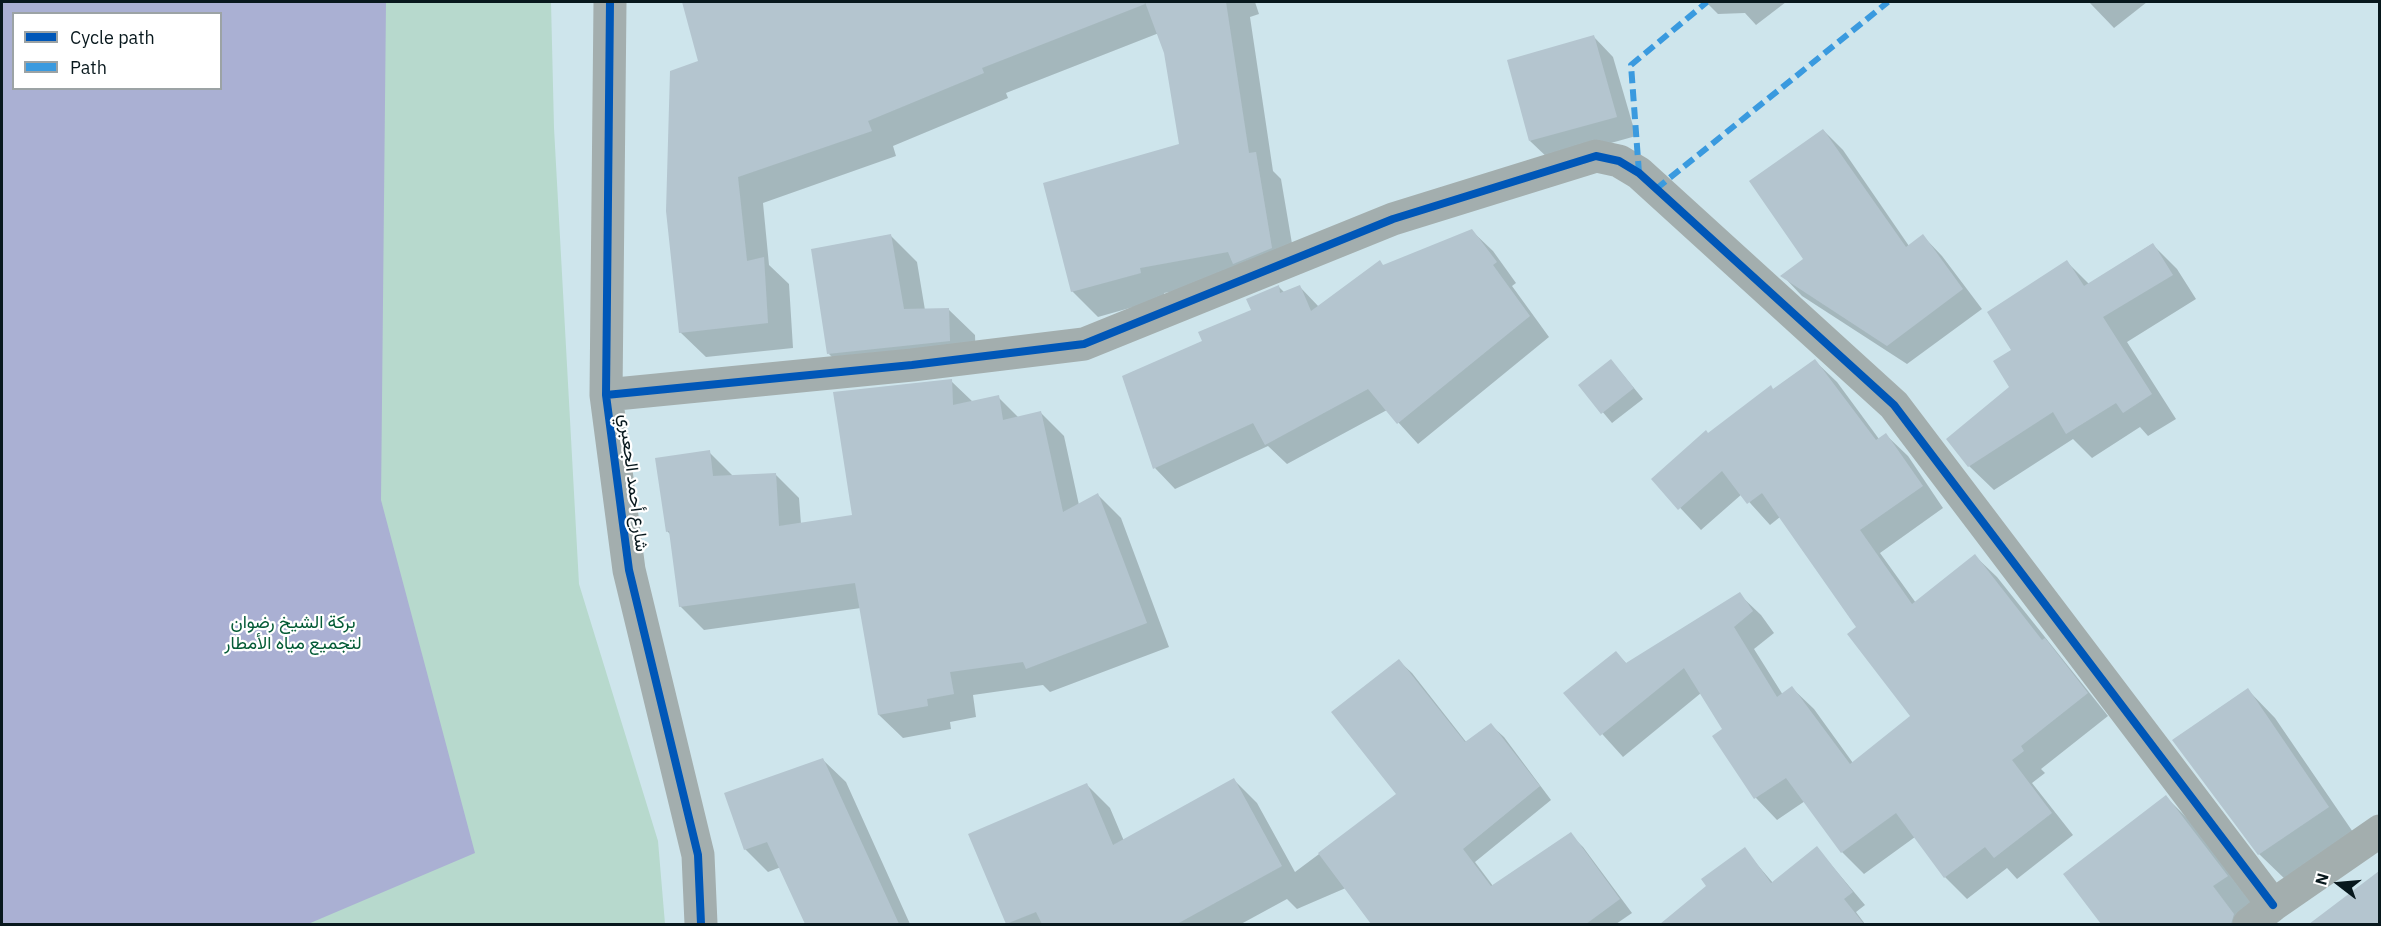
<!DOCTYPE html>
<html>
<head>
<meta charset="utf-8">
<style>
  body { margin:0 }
  #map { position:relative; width:2381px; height:926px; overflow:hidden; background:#cee5ec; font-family:"IBM Plex Sans",sans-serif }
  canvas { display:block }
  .frame { position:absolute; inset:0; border:3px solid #08181d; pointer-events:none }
  .legend { position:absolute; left:12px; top:12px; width:210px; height:78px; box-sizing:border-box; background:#fff; border:2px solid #9ca3a5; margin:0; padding:8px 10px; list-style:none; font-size:18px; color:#08181d }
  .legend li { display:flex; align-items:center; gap:12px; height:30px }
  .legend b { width:30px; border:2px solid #9ca3a5 }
  .north { position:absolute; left:2309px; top:854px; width:60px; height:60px; -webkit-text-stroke:4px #fff; paint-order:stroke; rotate:286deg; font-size:16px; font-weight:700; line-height:24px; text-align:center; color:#08181d }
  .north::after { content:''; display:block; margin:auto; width:21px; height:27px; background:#08181d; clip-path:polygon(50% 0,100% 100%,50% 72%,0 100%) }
</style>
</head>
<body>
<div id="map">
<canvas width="2381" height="926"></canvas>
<div class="frame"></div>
<ul class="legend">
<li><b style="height:8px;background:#0057b8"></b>Cycle path</li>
<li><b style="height:8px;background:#3a9adf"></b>Path</li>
</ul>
<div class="north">N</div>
</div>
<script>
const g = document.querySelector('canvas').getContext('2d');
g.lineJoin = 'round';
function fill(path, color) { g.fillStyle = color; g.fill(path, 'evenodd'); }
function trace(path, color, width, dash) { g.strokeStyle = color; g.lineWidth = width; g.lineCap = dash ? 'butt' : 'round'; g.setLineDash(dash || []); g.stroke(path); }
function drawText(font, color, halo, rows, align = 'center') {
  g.font = font + ' "IBM Plex Sans",Vazirmatn,sans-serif'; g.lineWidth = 4.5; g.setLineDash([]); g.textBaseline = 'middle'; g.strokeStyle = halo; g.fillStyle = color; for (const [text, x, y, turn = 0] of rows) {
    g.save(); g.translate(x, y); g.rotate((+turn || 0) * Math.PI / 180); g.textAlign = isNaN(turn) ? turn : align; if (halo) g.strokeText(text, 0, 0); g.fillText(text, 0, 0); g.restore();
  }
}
const green = new Path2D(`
  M 2,2 L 551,2 L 554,128 L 579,584 L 658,841 L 665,924 L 2,924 ZM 14,14 L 220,14 L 220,88 L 14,88 Z`);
const water = new Path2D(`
  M 2,2 L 386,2 L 381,500 L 475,853 L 308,924 L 2,924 ZM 14,14 L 220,14 L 220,88 L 14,88 Z`);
const shadow = new Path2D(`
  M 683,2 L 1255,2 L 1259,14 L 1250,17 L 1273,171 L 1281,179 L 1297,273 L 1249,278 L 1164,293 L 1165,298 L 1098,317 L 1072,291 L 1180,145 L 1166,52 L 1159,33 L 1006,93 L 1008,98 L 893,146 L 896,156 L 763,203 L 769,265 L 789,284 L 793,348 L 706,357 L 680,332 L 700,62 Z
  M 1706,2 L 1786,2 L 1756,25 L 1745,13 L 1718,14 Z
  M 2089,2 L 2147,2 L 2114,28 Z
  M 1594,37 L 1613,57 L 1636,136 L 1550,160 L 1530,141 Z
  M 1823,130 L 1843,150 L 1909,246 L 1923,236 L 1942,256 L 1982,309 L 1907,364 L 1802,296 L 1783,276 L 1805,260 Z
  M 1472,231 L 1493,251 L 1516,283 L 1512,286 L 1549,337 L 1418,444 L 1387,410 L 1287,464 L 1268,446 L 1175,489 L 1155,468 L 1123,377 L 1204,342 L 1253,310 L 1279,287 L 1285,293 L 1300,287 L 1319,307 Z
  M 891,236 L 917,262 L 925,310 L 948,309 L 975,335 L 976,367 L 855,380 L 829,354 Z
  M 2152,244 L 2177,269 L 2196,299 L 2127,342 L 2176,419 L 2148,436 L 2140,427 L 2092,458 L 2073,439 L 1994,490 L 1969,466 L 2011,388 L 2013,350 L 2067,262 L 2089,284 Z
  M 1815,361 L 1837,382 L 1879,439 L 1886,435 L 1908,456 L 1943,508 L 1880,553 L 1916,603 L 1975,556 L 1997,577 L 2108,716 L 2041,769 L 2045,773 L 2032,783 L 2073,835 L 2017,879 L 2007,868 L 1967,899 L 1945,877 L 1915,837 L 1864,874 L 1842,852 L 1805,801 L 1777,820 L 1756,798 L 1714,736 L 1724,730 L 1701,693 L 1623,757 L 1566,694 L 1616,653 L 1627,664 L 1739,594 L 1761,615 L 1774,633 L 1754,649 L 1783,695 L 1792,688 L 1814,709 L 1853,763 L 1912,717 L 1858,628 L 1780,517 L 1770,525 L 1742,494 L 1701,530 L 1653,479 L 1709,434 Z
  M 1620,371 L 1643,399 L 1612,423 L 1580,385 Z
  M 951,381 L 973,402 L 998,397 L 1019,418 L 1041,413 L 1064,436 L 1079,505 L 1098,495 L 1121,518 L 1169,647 L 1050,692 L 1043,685 L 973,695 L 976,717 L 950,722 L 951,729 L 903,738 L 879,715 L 861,608 L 704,630 L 680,606 L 671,535 L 667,531 L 709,452 L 733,476 L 776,475 L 799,498 L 801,524 L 853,516 Z
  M 1399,661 L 1412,673 L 1467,743 L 1491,725 L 1504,737 L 1551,800 L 1475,862 L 1493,886 L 1570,834 L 1583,847 L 1632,913 L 1616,924 L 1373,924 L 1360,908 L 1362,881 L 1297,909 L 1287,899 L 1241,924 L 1008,924 L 970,834 L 1087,785 L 1110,808 L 1124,841 L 1234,780 L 1257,803 L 1295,872 L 1398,795 Z
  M 2248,690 L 2275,718 L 2355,835 L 2287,881 L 2259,854 Z
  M 823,760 L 846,782 L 910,924 L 807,924 L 781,867 L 768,872 L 745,849 Z
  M 2166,797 L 2192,823 L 2252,902 L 2247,924 L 2103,924 L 2065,875 Z
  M 1817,848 L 1865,905 L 1856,912 L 1865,924 L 1699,924 L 1684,906 L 1708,886 L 1744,849 L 1773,883 Z
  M 2380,873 L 2380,924 L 2311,924 Z`);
const building = new Path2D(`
  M 682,2 L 1144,2 L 1145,4 L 982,68 L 984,73 L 868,121 L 872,131 L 738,177 L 747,261 L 764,257 L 768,323 L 679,333 L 666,211 L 670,71 L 698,61 Z
  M 1145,2 L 1226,2 L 1249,153 L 1256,152 L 1272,248 L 1233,264 L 1228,252 L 1140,268 L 1141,273 L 1071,292 L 1043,183 L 1179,144 L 1164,53 Z
  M 1594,35 L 1617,117 L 1529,141 L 1507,60 Z
  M 1823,129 L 1906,247 L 1923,234 L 1963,289 L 1887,346 L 1780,276 L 1803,259 L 1749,181 Z
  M 1472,229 L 1497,262 L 1493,265 L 1530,316 L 1397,424 L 1368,389 L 1265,445 L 1253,423 L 1153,469 L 1122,376 L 1202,341 L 1198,332 L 1251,310 L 1246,299 L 1279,285 L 1280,293 L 1300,285 L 1311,311 L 1380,260 L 1383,265 Z
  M 891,234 L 904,309 L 949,308 L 950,341 L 827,354 L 811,249 Z
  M 2153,243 L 2173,275 L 2103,317 L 2152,394 L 2123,413 L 2116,403 L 2066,434 L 2053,412 L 1968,467 L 1946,439 L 2009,387 L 1993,361 L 2011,350 L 1987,312 L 2067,260 L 2084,286 Z
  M 1611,359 L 1634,388 L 1601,414 L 1578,385 Z
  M 1815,359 L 1876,440 L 1886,433 L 1923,486 L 1860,530 L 1912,604 L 1975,554 L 2042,640 L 2045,638 L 2088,693 L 2021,746 L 2024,751 L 2012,760 L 2052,813 L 1994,858 L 1985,847 L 1944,878 L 1896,813 L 1841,853 L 1786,778 L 1754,799 L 1712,736 L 1722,729 L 1684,668 L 1600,736 L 1563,693 L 1616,651 L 1626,663 L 1740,592 L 1753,611 L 1734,627 L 1777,697 L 1792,686 L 1850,764 L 1910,716 L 1847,634 L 1856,627 L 1762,493 L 1747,504 L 1722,471 L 1678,510 L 1651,479 L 1706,430 L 1708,433 L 1771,385 L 1773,389 Z
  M 952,379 L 953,405 L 999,395 L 1003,420 L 1041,411 L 1063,512 L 1098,493 L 1147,623 L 1026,669 L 1023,662 L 950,672 L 954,694 L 927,699 L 928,706 L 878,715 L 855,583 L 679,607 L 669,531 L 666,532 L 655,458 L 710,450 L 713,476 L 776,473 L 779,526 L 852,515 L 833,392 Z
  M 1399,659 L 1465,742 L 1491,723 L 1540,786 L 1463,849 L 1491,886 L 1571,832 L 1620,899 L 1586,924 L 1371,924 L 1318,853 L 1396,794 L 1331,712 Z
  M 2248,688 L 2329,807 L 2258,855 L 2172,740 Z
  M 823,758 L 899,924 L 805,924 L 767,842 L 744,850 L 724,793 Z
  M 1234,778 L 1282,866 L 1177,924 L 1042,924 L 1036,912 L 1006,924 L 968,834 L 1087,783 L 1113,845 Z
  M 2166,795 L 2228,876 L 2213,886 L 2234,914 L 2231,924 L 2101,924 L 2063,874 Z
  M 1817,846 L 1853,892 L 1844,899 L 1864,924 L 1660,924 L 1706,886 L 1701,879 L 1745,847 L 1771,883 Z
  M 2379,871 L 2379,924 L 2309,924 Z`);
const minor = new Path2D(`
  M 610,2 L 606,395 L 629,570 L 698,855 L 701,924
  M 606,395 L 912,365 L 1084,344 L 1393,219 L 1596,156 L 1619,161 L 1639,173 L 1894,405 L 2273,905
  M 2249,924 L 2273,905 L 2380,831`);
const quiet = new Path2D(`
  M 1639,173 L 1631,65 L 1707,2
  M 1656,189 L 1888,2`);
const cycleway = new Path2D(`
  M 610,2 L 606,395 L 629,570 L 698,855 L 701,924
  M 606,395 L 912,365 L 1084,344 L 1393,219 L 1596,156 L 1619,161 L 1639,173 L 1894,405 L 2273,905`);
const streetNames = [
  ["شارع أحمد الجعبري",633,483,83]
];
const parkNames = [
  ["بركة الشيخ رضوان",293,623],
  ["لتجميع مياه الأمطار",293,644]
];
fill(green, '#b7d9cd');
fill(water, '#aab0d3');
fill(shadow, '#0003');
fill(building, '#b4c5cf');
trace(minor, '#a3aeae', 33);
trace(quiet, '#3a9adf', 6, [12, 6]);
trace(cycleway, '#0057b8', 8);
drawText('18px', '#08181d', '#fff', streetNames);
drawText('18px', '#045b36', '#fff', parkNames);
</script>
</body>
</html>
